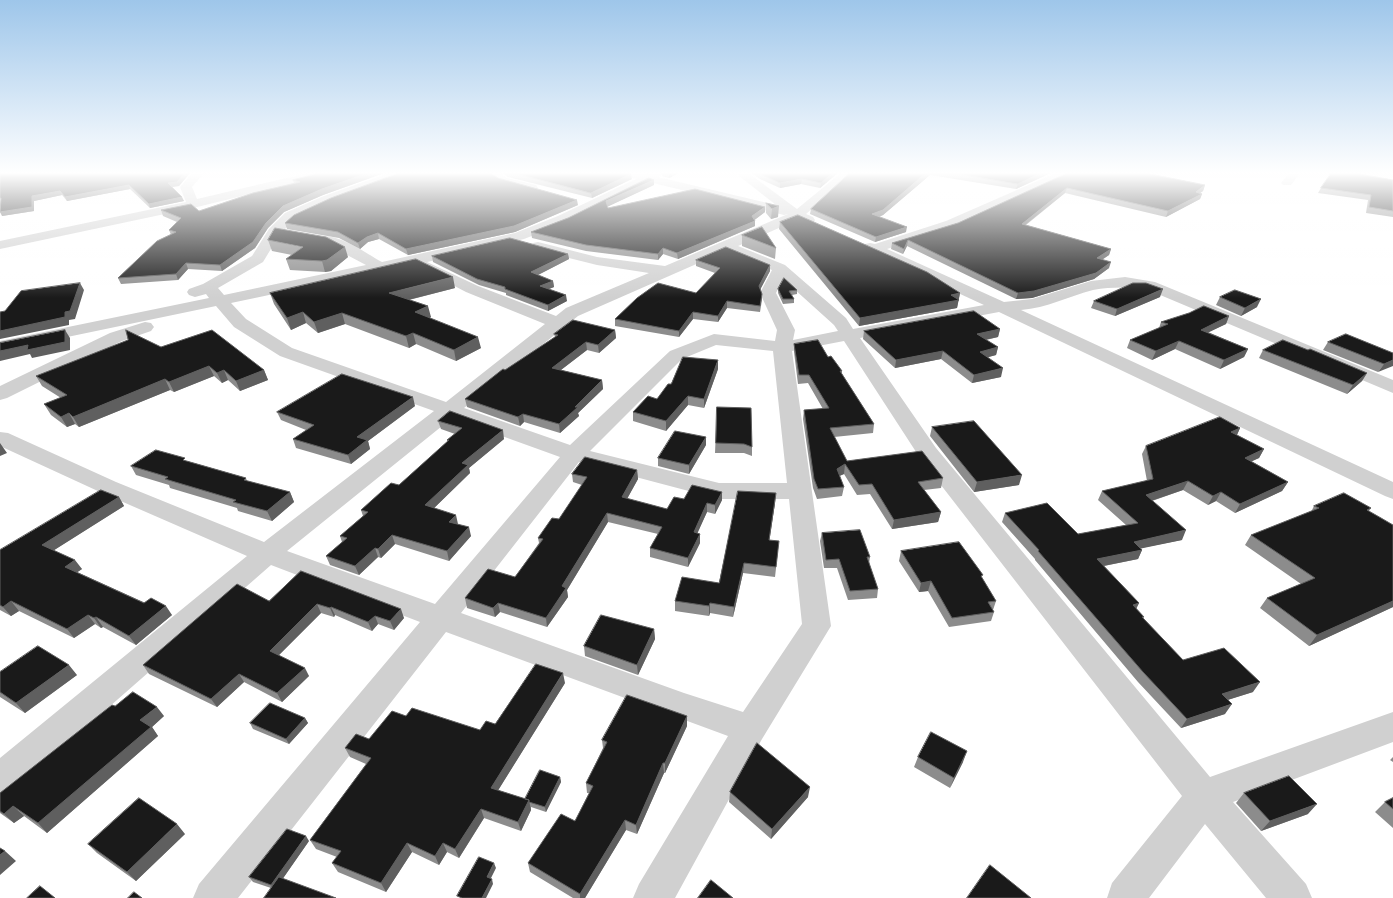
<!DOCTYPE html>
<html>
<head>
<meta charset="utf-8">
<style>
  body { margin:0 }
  canvas { display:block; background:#fff }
</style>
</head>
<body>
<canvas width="1393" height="898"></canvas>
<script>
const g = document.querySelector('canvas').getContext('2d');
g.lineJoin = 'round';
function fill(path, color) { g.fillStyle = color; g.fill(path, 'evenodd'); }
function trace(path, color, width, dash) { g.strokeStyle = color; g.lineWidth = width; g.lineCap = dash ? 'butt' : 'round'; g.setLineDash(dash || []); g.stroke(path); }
const minor = new Path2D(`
  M 193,172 L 205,172 L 192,187 L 197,199 L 312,172 L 333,172 L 332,174 L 193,208 L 0,249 L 0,241 L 186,202 L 180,187 Z
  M 392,172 L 409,172 L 408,174 L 332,202 L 295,219 L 280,234 L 263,262 L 218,288 L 224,295 L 366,265 L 330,246 L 313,243 L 311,240 L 313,237 C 337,231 362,251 382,262 L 515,233 L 558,216 L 636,179 L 618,174 L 617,172 L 638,172 L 646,174 L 650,172 L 665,172 L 658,177 L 776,205 L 734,172 L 747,172 L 797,209 L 842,172 L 854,172 L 806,214 L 813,217 L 815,220 L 813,223 L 808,224 L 797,220 L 738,246 L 785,265 L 846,318 L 853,329 L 984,305 L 865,250 L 863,247 L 865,244 L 870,243 L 875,244 L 946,221 L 1058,172 L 1073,172 L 1072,174 L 956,227 L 887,249 L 1004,302 L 1032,299 L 1091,281 L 1125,277 L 1155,282 L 1393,380 L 1393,393 L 1146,289 C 1128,287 1111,287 1093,290 C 1069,296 1047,308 1021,310 L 1393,482 L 1393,499 L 1385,496 L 999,312 L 860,338 L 936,448 L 1210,777 L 1393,712 L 1393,742 L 1233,802 L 1306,884 L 1312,898 L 1266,898 L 1205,824 L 1149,898 L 1107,898 L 1112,883 L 1182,796 L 920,458 L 844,341 L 792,351 L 831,626 L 762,739 L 675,898 L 633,898 L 639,884 L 728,736 L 446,632 L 238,898 L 193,898 L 199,884 L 420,622 L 271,565 L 12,792 L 0,797 L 0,758 L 247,556 L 100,492 L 0,446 L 0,432 L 8,433 L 116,482 L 264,542 L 434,411 L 280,356 L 234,327 L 216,306 L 0,351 L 0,341 L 209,298 L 206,294 L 195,297 L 189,295 L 187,292 L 189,289 L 203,284 L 252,256 L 269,229 L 285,213 L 324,196 ZM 649,182 L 784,215 L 788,214 L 665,266 L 597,257 L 538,242 L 533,243 L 531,246 L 533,249 L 597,265 L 649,273 L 566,308 L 556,316 L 478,286 L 427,262 L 524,239 L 568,222 ZM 726,251 L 772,270 L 760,293 L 777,330 L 775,341 L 714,334 L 670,351 L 570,445 L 464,408 L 578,316 ZM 426,262 L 422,263 L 420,266 L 422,269 L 466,292 L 545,324 L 446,402 L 292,348 L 246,319 L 231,303 ZM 783,279 L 834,325 L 838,331 L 793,340 L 795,330 L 776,293 ZM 716,345 L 773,351 L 787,483 L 719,483 L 590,451 L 682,359 ZM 452,418 L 560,457 L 435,604 L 287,551 ZM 579,462 L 719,499 L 789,499 L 802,624 L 743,712 L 684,693 L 461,613 Z
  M 484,172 L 498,172 L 507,178 L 536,185 L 538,188 L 536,191 L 532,192 L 499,182 Z
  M 1290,172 L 1301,172 L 1291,185 L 1283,185 L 1281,183 Z
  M 145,322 L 151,323 L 154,327 L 151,331 L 122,341 L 7,398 L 0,400 L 0,386 L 110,333 Z`);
const wall = new Path2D(`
  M 6,172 L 189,172 L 190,173 L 179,186 L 172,187 L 184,201 L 150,208 L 130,189 L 67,201 L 62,195 L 34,201 L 34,211 L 2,216 Z
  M 323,172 L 387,172 L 323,195 L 284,212 L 268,228 L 255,248 L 222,271 L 188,269 L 178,280 L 121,284 L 118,278 L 171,235 L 169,230 L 177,222 L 163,216 L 161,210 L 199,211 L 294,183 L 293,180 Z
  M 501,172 L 624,172 L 632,179 L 592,198 L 508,177 Z
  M 661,172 L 681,172 L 669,178 L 662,176 Z
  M 750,172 L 839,172 L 820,188 L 801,184 L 780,188 L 760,179 Z
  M 851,172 L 1053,172 L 1016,189 L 930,175 L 883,215 L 879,217 L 906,232 L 875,242 L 810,214 L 811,209 Z
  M 1070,172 L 1205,185 L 1203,191 L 1200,193 L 1202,194 L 1200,199 L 1166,217 L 1065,193 L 1026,225 L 1111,249 L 1109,255 L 1102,260 L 1109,268 L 1094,279 L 1032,298 L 1016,299 L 907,246 L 903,254 L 891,249 L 892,243 L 958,223 Z
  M 1332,172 L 1362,172 L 1361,174 L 1393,180 L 1393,217 L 1366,213 L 1368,200 L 1318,193 L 1321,188 Z
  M 498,178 L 578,205 L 515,232 L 408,255 L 379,239 L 368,242 L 360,249 L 339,238 L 287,229 L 285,223 Z
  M 654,185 L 608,206 L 608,208 L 765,212 L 754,220 L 755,221 L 755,226 L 678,259 L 663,254 L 658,260 L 586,251 L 532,238 L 531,232 Z
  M 766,203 L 778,217 L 771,219 L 766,213 Z
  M 780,222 L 960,293 L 957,308 L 859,326 L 779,229 Z
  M 742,235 L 776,248 L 775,259 L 742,246 Z
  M 268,240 L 348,257 L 331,271 L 325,272 L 290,270 L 286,259 L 292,255 L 272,251 Z
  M 568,254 L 569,259 L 538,275 L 553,281 L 554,287 L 549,289 L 567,301 L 548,311 L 506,295 L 506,293 L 479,285 L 433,262 L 432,256 Z
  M 696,260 L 770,265 L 770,271 L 760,289 L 762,300 L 760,312 L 727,308 L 718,322 L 693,319 L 679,337 L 615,326 L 615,319 L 696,293 L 715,273 L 696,266 Z
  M 455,288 L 409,300 L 431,317 L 429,318 L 481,348 L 456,361 L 416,344 L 409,348 L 345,324 L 318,333 L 306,323 L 291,330 L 274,304 L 270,293 Z
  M 778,289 L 797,290 L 797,294 L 792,295 L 794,299 L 794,303 L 783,304 L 778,293 Z
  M 1160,297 L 1115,316 L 1091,308 L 1094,301 Z
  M 1220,297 L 1257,307 L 1241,316 L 1216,305 Z
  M 1229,316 L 1226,324 L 1208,332 L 1248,349 L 1244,357 L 1220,369 L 1175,349 L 1152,360 L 1127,348 L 1130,340 L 1159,328 L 1161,322 Z
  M 1000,329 L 998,337 L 986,340 L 998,347 L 996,355 L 988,357 L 1001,377 L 972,383 L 941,359 L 895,368 L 863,339 L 864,331 Z
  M 615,330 L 616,338 L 599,353 L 587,350 L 561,370 L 602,380 L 603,389 L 578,413 L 579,416 L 560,433 L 524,422 L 520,426 L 467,407 L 465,399 L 505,370 L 555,337 L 554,334 Z
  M 1328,342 L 1393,353 L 1378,372 L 1323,350 Z
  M 794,344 L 828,357 L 842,371 L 842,374 L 874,424 L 873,433 L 834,437 L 847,461 L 943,478 L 941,488 L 924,490 L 941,512 L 938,522 L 892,529 L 870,494 L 857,495 L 844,474 L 839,476 L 844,487 L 842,496 L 817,499 L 813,488 L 803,419 L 804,410 L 823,409 L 808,383 L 798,384 L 794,352 Z
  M 161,347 L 264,370 L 268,380 L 240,391 L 228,380 L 222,383 L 214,376 L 174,392 L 170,390 L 79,427 L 75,424 L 67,427 L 51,415 L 44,404 L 61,398 L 42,386 L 36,376 Z
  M 1263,350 L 1367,373 L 1362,381 L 1347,394 L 1259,358 Z
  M 718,369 L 704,408 L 688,405 L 666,431 L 633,421 L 633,412 L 657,399 L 671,384 Z
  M 415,406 L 368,441 L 370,449 L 351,464 L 296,448 L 293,439 L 306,430 L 281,420 L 277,412 Z
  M 717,407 L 752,447 L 752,456 L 744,453 L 715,453 Z
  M 438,421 L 504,439 L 469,468 L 470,473 L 434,508 L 458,524 L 471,536 L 449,561 L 395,544 L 381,558 L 378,557 L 359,575 L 330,565 L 326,556 L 342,542 L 340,536 L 363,516 L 361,510 L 399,485 L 447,442 L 447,440 L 455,434 L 441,429 Z
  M 932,427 L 1019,485 L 974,492 L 930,436 Z
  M 1240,428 L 1237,435 L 1264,449 L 1259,458 L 1251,461 L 1288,482 L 1282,491 L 1235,513 L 1216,501 L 1208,505 L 1183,490 L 1152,501 L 1182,540 L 1141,548 L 1142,550 L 1138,559 L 1104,566 L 1139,603 L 1136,609 L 1144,617 L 1143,618 L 1183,660 L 1253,692 L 1227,700 L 1225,714 L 1181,728 L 1138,682 L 1035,560 L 1035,559 L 1002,522 L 1005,513 L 1078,534 L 1126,525 L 1098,500 L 1102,491 L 1147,481 L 1142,454 L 1146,446 Z
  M 706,445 L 689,474 L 658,466 L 658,458 Z
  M 187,461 L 246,478 L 247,481 L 290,492 L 294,502 L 272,521 L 238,511 L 237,508 L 170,488 L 169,485 L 136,475 L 131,466 Z
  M 637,470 L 638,479 L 627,499 L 667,509 L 684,499 L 722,492 L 722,500 L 715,514 L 707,512 L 697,533 L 700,534 L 700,543 L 688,567 L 650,557 L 650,548 L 658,534 L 608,522 L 567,590 L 568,597 L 547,627 L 500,612 L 495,617 L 467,608 L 465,598 L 515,577 L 539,543 L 538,538 L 559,519 L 582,485 L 573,482 L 572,474 Z
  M 119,497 L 124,506 L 54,550 L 82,569 L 77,572 L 172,615 L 136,645 L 103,627 L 101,628 L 95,624 L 74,638 L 19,611 L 11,616 L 0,610 L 0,550 Z
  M 775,503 L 769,540 L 778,551 L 775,577 L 743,573 L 733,617 L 710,613 L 709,616 L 675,611 L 675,601 L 719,583 Z
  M 1314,506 L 1371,508 L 1369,511 L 1393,607 L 1309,646 L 1260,608 L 1267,598 L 1301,584 L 1245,545 L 1251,535 L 1311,512 Z
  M 822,533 L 870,557 L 869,564 L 878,589 L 877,598 L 848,600 L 837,568 L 824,568 L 820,541 Z
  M 901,551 L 982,578 L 996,601 L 993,610 L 994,612 L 991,621 L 949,627 L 928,591 L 919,592 L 899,561 Z
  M 301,571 L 404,618 L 394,630 L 378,624 L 372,631 L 335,615 L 334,617 L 321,613 L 279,655 L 309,676 L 282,702 L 244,682 L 217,707 L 149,674 L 143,665 L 269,601 Z
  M 654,629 L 655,639 L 638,675 L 585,656 L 584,646 Z
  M 0,672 L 77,675 L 25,713 L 0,697 Z
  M 565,683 L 498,790 L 525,799 L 560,777 L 561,782 L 546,812 L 531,807 L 531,810 L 521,831 L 484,818 L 459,858 L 447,852 L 439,865 L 412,852 L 386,892 L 338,872 L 332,863 L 337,857 L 316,849 L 310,840 L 366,764 L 350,757 L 345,748 L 369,739 L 406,716 L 480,730 L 495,724 Z
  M 115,706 L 164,716 L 152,727 L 158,736 L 47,833 L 24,816 L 14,823 L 0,813 L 0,793 Z
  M 687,716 L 687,726 L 665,773 L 664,773 L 637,834 L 626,830 L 585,898 L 573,898 L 530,872 L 528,863 L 575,821 L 589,793 L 587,793 L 586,783 L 603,748 L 602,740 Z
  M 305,718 L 308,723 L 289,744 L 253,729 L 250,723 Z
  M 918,757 L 963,762 L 950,788 L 914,767 Z
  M 1393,757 L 1393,762 L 1390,760 Z
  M 730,792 L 808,797 L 771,839 L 729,802 Z
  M 1244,793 L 1308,814 L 1261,831 L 1236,803 Z
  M 1393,798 L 1393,828 L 1375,812 L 1385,802 Z
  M 185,834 L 136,881 L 97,853 L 88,844 Z
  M 309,841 L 283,878 L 271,888 L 253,882 L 249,877 Z`);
const shadedWall = new Path2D(`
  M 186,172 L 189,172 L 190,173 L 179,186 L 170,187 L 168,183 Z
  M 371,172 L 387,172 L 323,195 L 284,212 L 268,228 L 255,248 L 222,271 L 220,265 L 266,223 L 283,206 L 322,189 Z
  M 670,172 L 681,172 L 669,178 L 669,173 Z
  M 834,172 L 839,172 L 820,188 L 821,183 Z
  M 927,172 L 930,172 L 930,175 L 883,215 L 871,220 L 872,214 Z
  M 1043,172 L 1053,172 L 1016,189 L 1018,184 Z
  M 631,174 L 632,179 L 592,198 L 591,193 Z
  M 802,179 L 801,184 L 780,188 L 780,183 Z
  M 654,180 L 654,185 L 607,207 L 606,201 Z
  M 129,185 L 130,189 L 67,201 L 65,197 Z
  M 1205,185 L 1203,191 L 1194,197 L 1196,192 Z
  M 1067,188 L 1065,193 L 1020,229 L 1022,224 Z
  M 60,191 L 62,195 L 34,201 L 34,211 L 2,216 L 0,212 L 32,196 Z
  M 1202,194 L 1200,199 L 1166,217 L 1168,211 Z
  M 182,197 L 184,201 L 150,208 L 149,204 Z
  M 577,200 L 578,205 L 515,232 L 408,255 L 406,249 Z
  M 779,206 L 778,217 L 771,219 L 772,209 Z
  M 765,207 L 765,212 L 752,222 L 752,216 Z
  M 755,221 L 755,226 L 678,259 L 677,253 Z
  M 907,227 L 906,232 L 875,242 L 876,237 Z
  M 378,233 L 379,239 L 368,242 L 360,249 L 358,243 L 367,237 Z
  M 908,240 L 907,246 L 903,254 L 904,249 Z
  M 345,247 L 348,257 L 331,271 L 325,272 L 322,261 Z
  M 663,248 L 663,254 L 658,260 L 658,254 Z
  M 1111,249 L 1109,255 L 1095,264 L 1097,258 Z
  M 568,254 L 569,259 L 532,278 L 531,272 Z
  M 1111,262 L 1109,268 L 1094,279 L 1032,298 L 1016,299 L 1018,293 Z
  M 186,263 L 188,269 L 178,280 L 176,274 Z
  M 770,265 L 770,271 L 759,292 L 759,286 Z
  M 453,277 L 455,288 L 392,304 L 389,293 Z
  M 553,281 L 554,287 L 541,292 L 540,286 Z
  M 80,283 L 84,290 L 75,319 L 69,320 L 69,325 L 0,339 L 0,331 L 65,312 Z
  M 1163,289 L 1160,297 L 1115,316 L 1117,309 Z
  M 960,293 L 957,308 L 859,326 L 860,318 Z
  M 566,295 L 567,301 L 548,311 L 548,305 Z
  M 1261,299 L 1257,307 L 1241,316 L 1245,308 Z
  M 727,301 L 727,308 L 718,322 L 718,316 Z
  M 428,306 L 431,317 L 418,324 L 415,312 Z
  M 303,312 L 306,323 L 291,330 L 287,318 Z
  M 693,312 L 693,319 L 679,337 L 679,331 Z
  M 342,313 L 345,324 L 318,333 L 314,322 Z
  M 1229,316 L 1226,324 L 1197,338 L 1201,330 Z
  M 1000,329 L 998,337 L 975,342 L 977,334 Z
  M 65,330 L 70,338 L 70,350 L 32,358 L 30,354 L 0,361 L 0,351 Z
  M 615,330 L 616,338 L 599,353 L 598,345 Z
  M 413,333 L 416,344 L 409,348 L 406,336 Z
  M 478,337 L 481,348 L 456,361 L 454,350 Z
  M 1179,341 L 1175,349 L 1152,360 L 1156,351 Z
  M 586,342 L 587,350 L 553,376 L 552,368 Z
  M 998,347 L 996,355 L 978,360 L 980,352 Z
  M 1248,349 L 1244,357 L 1220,369 L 1224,360 Z
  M 943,351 L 941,359 L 895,368 L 896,360 Z
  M 718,360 L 718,369 L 704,408 L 704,399 Z
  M 1393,360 L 1393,366 L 1378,372 L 1384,364 Z
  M 209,366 L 214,376 L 174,392 L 169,382 Z
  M 1003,368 L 1001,377 L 972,383 L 974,375 Z
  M 224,370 L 228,380 L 222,383 L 217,373 Z
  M 264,370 L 268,380 L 240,391 L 236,381 Z
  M 1367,373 L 1362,381 L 1347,394 L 1353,385 Z
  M 165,379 L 170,390 L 79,427 L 73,417 Z
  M 602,380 L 603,389 L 578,413 L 579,416 L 560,433 L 559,424 L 575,407 Z
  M 688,396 L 688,405 L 666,431 L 666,421 Z
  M 413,397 L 415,406 L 368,441 L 370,449 L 351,464 L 348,455 L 357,437 Z
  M 69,413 L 75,424 L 67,427 L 61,417 Z
  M 523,414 L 524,422 L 520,426 L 518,417 Z
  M 1240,428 L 1236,437 L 1231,432 Z
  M 503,430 L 504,439 L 469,468 L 470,473 L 428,514 L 425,505 L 462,463 Z
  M 706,437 L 706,445 L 689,474 L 689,465 Z
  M 0,443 L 7,453 L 0,456 Z
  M 1264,449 L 1259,458 L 1240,467 L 1245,458 Z
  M 845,464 L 844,474 L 835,478 L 837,469 Z
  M 637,470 L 638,479 L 623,506 L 622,497 Z
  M 1022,475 L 1019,485 L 974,492 L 977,482 Z
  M 1188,481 L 1183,490 L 1142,504 L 1146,495 Z
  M 1288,482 L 1282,491 L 1235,513 L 1240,504 Z
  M 290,492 L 294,502 L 272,521 L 267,511 Z
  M 722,492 L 722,500 L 715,514 L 715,505 Z
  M 1221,492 L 1216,501 L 1208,505 L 1213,496 Z
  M 776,493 L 775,503 L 768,550 L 769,540 Z
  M 119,497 L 124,506 L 48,554 L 42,545 Z
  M 707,503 L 707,512 L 694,541 L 694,532 Z
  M 941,512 L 938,522 L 892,529 L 894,520 Z
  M 607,513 L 608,522 L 567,590 L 568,597 L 547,627 L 546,618 L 562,586 Z
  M 456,515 L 458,524 L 449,522 Z
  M 469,527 L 471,536 L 449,561 L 447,551 Z
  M 1186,530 L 1182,540 L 1129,551 L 1134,542 Z
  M 700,534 L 700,543 L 688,567 L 688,558 Z
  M 392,535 L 395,544 L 381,558 L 378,549 Z
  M 375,548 L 378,557 L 359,575 L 355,566 Z
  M 1142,550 L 1138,559 L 1093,568 L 1097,559 Z
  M 75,560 L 82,569 L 72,576 L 65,567 Z
  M 744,563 L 743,573 L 733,617 L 734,607 Z
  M 931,581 L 928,591 L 919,592 L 921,583 Z
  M 11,601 L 19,611 L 11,616 L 3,607 Z
  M 1393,601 L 1393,607 L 1309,646 L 1317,635 Z
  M 498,603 L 500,612 L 495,617 L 493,608 Z
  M 710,603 L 710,613 L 709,616 L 709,606 Z
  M 1139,603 L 1134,613 L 1133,605 Z
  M 317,604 L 321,613 L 275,659 L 270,651 Z
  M 166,606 L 172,615 L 136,645 L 129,636 Z
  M 331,607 L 335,615 L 334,617 L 330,608 Z
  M 401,609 L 404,618 L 394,630 L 390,621 Z
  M 88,615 L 95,624 L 74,638 L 67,629 Z
  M 375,616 L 378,624 L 372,631 L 368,622 Z
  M 96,617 L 103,627 L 101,628 L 94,618 Z
  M 654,629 L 655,639 L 638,675 L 637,665 Z
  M 69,665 L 77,675 L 25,713 L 16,703 Z
  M 305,668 L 309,676 L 282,702 L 277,693 Z
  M 563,673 L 565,683 L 494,797 L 491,788 Z
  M 239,674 L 244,682 L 217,707 L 211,699 Z
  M 1260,682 L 1253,692 L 1215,704 L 1222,694 Z
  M 1232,704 L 1225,714 L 1181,728 L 1187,719 Z
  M 157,707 L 164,716 L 152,727 L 158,736 L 47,833 L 38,823 L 140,720 Z
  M 687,716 L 687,726 L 665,773 L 665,763 Z
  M 305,718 L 308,723 L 289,744 L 286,739 Z
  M 967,751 L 963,762 L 950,788 L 954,778 Z
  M 663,763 L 664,773 L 637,834 L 636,825 Z
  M 560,777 L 561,782 L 546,812 L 545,807 Z
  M 810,787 L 808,797 L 771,839 L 772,829 Z
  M 529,800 L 531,810 L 521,831 L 518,822 Z
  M 1317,804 L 1308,814 L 1261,831 L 1270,821 Z
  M 13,806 L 24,816 L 14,823 L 4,814 Z
  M 481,809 L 484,818 L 459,858 L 455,849 Z
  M 625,820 L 626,830 L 585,898 L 580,898 L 580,894 Z
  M 177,824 L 185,834 L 136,881 L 127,872 Z
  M 306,836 L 309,841 L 275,890 L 271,885 Z
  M 407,843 L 412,852 L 386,892 L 381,883 Z
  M 443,843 L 447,852 L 439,865 L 435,856 Z
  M 5,851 L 16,861 L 0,875 L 0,855 Z
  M 494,863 L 496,868 L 489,882 L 487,877 Z
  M 492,879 L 493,884 L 486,898 L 482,898 Z`);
const building = new Path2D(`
  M 6,172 L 186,172 L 177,182 L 168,183 L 182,197 L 149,204 L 129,185 L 65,197 L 60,191 L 32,196 L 32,207 L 0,212 L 1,198 L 0,198 L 0,173 Z
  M 323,172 L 371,172 L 322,189 L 283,206 L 266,223 L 253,242 L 220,265 L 186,263 L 176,274 L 118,278 L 157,241 L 176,232 L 169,230 L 181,218 L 161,210 L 191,204 L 199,211 L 253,193 L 300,182 L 293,180 Z
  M 402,172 L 489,172 L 498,178 L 577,200 L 514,226 L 406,249 L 378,233 L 367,237 L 358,243 L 338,232 L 285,223 L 294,215 L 331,198 Z
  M 510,172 L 624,172 L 631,174 L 591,193 Z
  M 757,172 L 834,172 L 821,183 L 802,179 L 780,183 L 760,174 Z
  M 851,172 L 927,172 L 883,210 L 872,214 L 907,227 L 876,237 L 811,209 Z
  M 947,172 L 1043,172 L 1018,184 Z
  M 1070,172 L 1141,172 L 1205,185 L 1196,192 L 1202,194 L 1168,211 L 1067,188 L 1022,224 L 1111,249 L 1097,258 L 1111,262 L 1096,273 L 1034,291 L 1018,293 L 908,240 L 904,249 L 892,243 L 958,223 Z
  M 1332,172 L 1361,172 L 1360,174 L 1393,180 L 1393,211 L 1369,207 L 1371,195 L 1321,188 Z
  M 649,178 L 654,180 L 606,201 L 608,208 L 695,189 L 765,207 L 752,216 L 755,221 L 677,253 L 663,248 L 658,254 L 586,245 L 531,232 L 568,218 Z
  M 766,203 L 779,206 L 772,209 Z
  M 798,215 L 927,272 L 960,293 L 951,295 L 959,300 L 860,318 L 780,222 Z
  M 762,227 L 776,248 L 742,235 Z
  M 275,228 L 326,237 L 345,247 L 327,260 L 322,261 L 286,259 L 303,247 L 268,240 Z
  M 510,238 L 568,254 L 531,272 L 553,281 L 540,286 L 566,295 L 548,305 L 505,289 L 505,287 L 477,279 L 432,256 Z
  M 726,247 L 770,265 L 759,286 L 762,294 L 760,306 L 727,301 L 718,316 L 693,312 L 679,331 L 615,319 L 637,298 L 658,283 L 696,293 L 720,268 L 696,260 Z
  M 416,259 L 453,277 L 389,293 L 428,306 L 415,312 L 478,337 L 454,350 L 413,333 L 406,336 L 342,313 L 314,322 L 303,312 L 287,318 L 270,293 Z
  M 784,278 L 797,290 L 789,291 L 794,299 L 783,299 L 778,289 Z
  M 80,283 L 70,311 L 65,312 L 65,317 L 0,331 L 0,312 L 5,311 L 21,291 Z
  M 1133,283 L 1146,283 L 1163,289 L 1117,309 L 1094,301 Z
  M 1235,290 L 1261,299 L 1245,308 L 1220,297 Z
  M 1204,306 L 1229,316 L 1201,330 L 1248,349 L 1224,360 L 1179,341 L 1156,351 L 1130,340 L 1168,324 L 1161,322 L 1189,313 Z
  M 974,311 L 1000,329 L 977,334 L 998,347 L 980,352 L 1003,368 L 974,375 L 943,351 L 896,360 L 864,331 Z
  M 573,320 L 615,330 L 598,345 L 586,342 L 552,368 L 602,380 L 575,407 L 578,407 L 559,424 L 523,414 L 518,417 L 465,399 L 503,369 L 505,370 L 558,335 L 554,334 Z
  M 65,330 L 65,342 L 27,350 L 28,345 L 0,351 L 0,343 Z
  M 126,330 L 161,347 L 212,330 L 264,370 L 236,381 L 224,370 L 217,373 L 209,366 L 169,382 L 165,379 L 73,417 L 69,413 L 61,417 L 44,404 L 67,395 L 36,376 L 128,340 Z
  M 1346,334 L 1393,353 L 1393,360 L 1384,364 L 1328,342 Z
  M 818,340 L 828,357 L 831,356 L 842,371 L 840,371 L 874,424 L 830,428 L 847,461 L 922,451 L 943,478 L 918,482 L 941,512 L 894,520 L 872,484 L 859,485 L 845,464 L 837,469 L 844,487 L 818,489 L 814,479 L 804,410 L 829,408 L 809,375 L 799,375 L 794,344 Z
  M 1283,340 L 1308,350 L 1310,349 L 1367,373 L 1353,385 L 1263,350 Z
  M 683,357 L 718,360 L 704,399 L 688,396 L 666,421 L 633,412 L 648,396 L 657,399 L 668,384 L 671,384 Z
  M 342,374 L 413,397 L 357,437 L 367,440 L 348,455 L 293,439 L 314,425 L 277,412 Z
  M 717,407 L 751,408 L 752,447 L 744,444 L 716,443 Z
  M 450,411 L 503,430 L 462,463 L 468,465 L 425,505 L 456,515 L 449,522 L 469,527 L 447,551 L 392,535 L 378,549 L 375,548 L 355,566 L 326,556 L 347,538 L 340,536 L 368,512 L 361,510 L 391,483 L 399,485 L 449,440 L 447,440 L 462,428 L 438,421 Z
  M 1220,417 L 1240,428 L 1231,432 L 1264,449 L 1245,458 L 1288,482 L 1240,504 L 1221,492 L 1213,496 L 1188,481 L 1146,495 L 1186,530 L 1134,542 L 1142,550 L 1097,559 L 1139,603 L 1133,605 L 1144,617 L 1142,617 L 1183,660 L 1224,648 L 1260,682 L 1222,694 L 1232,704 L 1187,719 L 1143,672 L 1038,551 L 1039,550 L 1005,513 L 1047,503 L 1078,534 L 1138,523 L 1102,491 L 1153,479 L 1146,446 Z
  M 974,421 L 1022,475 L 977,482 L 932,427 Z
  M 675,431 L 706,437 L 689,465 L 658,458 Z
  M 156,450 L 185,458 L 183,460 L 246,478 L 244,480 L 290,492 L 267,511 L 233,502 L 236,500 L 165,479 L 168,477 L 131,466 Z
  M 585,457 L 637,470 L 622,497 L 667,509 L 674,497 L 684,499 L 692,485 L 722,492 L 715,505 L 707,503 L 694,532 L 700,534 L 688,558 L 650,548 L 662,527 L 607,513 L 562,586 L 566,588 L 546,618 L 498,603 L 493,608 L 465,598 L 488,569 L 515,577 L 543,539 L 538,538 L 552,518 L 559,519 L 587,477 L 572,474 Z
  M 101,490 L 119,497 L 42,545 L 75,560 L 65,567 L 144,603 L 151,598 L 166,606 L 129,636 L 96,617 L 94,618 L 88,615 L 67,629 L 11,601 L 3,607 L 0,605 L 0,550 Z
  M 738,491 L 776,493 L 769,540 L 779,541 L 776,567 L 744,563 L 734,607 L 710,603 L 709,606 L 675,601 L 682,577 L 719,583 Z
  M 1344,493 L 1371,508 L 1367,510 L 1381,518 L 1393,525 L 1393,601 L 1317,635 L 1267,598 L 1315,578 L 1251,535 L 1319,508 L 1314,506 Z
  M 860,530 L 870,557 L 867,557 L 878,589 L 850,591 L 839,559 L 826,560 L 822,533 Z
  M 959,542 L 983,575 L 981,576 L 996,601 L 988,602 L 994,612 L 952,618 L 931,581 L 921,583 L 901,551 Z
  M 301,571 L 401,609 L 390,621 L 375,616 L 368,622 L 331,607 L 330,608 L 317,604 L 270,651 L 305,668 L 277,693 L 239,674 L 211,699 L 143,665 L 237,584 L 269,601 Z
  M 601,615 L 654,629 L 637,665 L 584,646 Z
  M 38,646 L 69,665 L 16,703 L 0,692 L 0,672 Z
  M 536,664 L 563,673 L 491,788 L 529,800 L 518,822 L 481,809 L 455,849 L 443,843 L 435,856 L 407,843 L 381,883 L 332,863 L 341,851 L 310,840 L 371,758 L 345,748 L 356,734 L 369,739 L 392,711 L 406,716 L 412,708 L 480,730 L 486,721 L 495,724 Z
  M 133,692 L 157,707 L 140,720 L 151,727 L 38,823 L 13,806 L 4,814 L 0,811 L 0,793 L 112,705 L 115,706 Z
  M 627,695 L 687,716 L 665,763 L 663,763 L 636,825 L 625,820 L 580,894 L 528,863 L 561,814 L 575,821 L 593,786 L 586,783 L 607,742 L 602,740 Z
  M 270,703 L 305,718 L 286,739 L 250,723 Z
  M 931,732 L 967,751 L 954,778 L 918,757 Z
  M 757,743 L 810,787 L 772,829 L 730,792 Z
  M 540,770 L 560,777 L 545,807 L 529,802 L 529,800 L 525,799 Z
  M 1289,776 L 1317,804 L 1270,821 L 1244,793 Z
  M 139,798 L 177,824 L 127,872 L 88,844 Z
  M 1393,798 L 1393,809 L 1385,802 Z
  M 287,829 L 306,836 L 271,885 L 249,877 Z
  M 0,848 L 5,851 L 0,855 Z
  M 479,857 L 494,863 L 487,877 L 492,879 L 482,898 L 462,898 L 457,896 Z
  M 990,865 L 1031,898 L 967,898 Z
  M 279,877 L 336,898 L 264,898 Z
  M 711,880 L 733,898 L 698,898 Z
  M 40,886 L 55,898 L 27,898 Z
  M 134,892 L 142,898 L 128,898 Z`);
fill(minor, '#d0d0d0');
fill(wall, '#8c8c8c');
fill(shadedWall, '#5f5f5f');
fill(building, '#1a1a1a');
trace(building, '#5f5f5f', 1);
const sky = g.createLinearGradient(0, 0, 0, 298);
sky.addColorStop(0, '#9ec6ea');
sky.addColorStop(0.58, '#fff');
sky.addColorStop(1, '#ffffff00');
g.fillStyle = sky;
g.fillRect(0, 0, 1393, 298);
</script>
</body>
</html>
